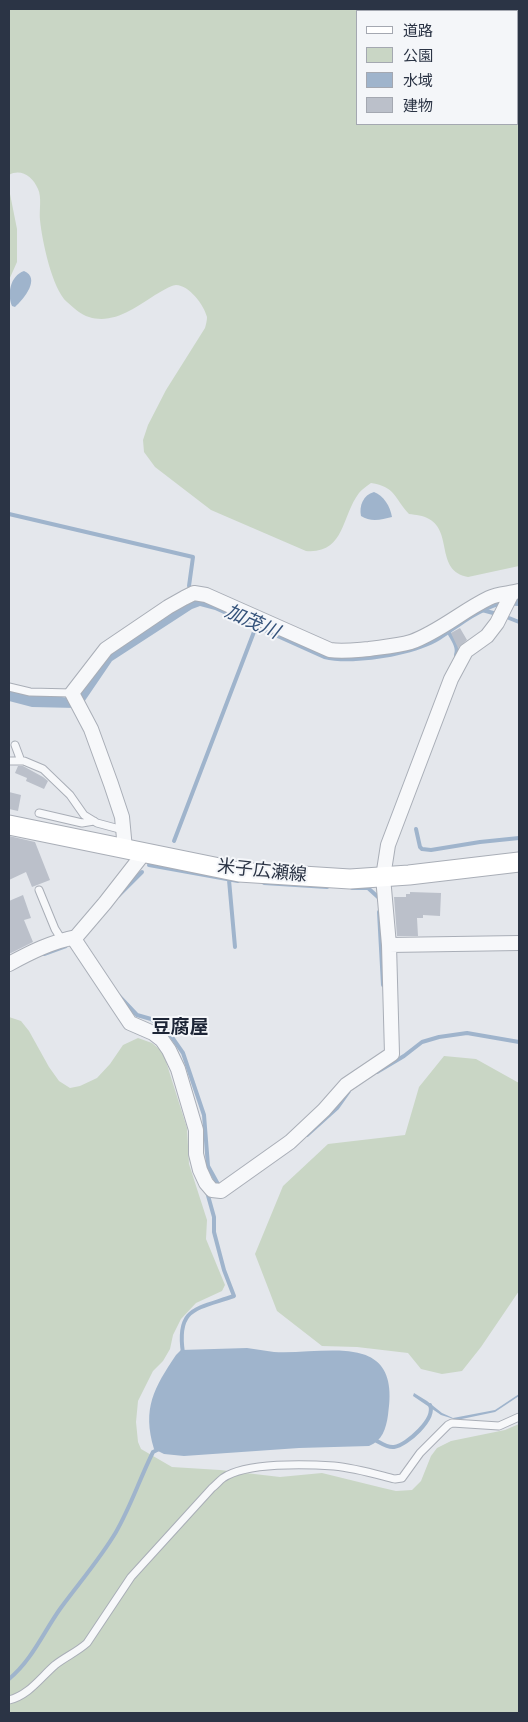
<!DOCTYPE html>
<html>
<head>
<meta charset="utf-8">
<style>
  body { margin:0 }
  #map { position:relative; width:528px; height:1722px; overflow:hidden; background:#e4e7ec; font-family:Figtree,"Noto Sans JP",sans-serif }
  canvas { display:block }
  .frame { position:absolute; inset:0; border:10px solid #2b3445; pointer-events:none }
  .legend { position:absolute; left:356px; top:10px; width:162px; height:115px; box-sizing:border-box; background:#f4f6f9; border:1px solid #a4a8b1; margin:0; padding:6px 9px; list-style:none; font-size:15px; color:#2b3445 }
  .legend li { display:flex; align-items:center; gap:10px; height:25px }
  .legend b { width:25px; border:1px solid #a4a8b1 }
</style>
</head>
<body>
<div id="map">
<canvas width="528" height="1722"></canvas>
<div class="frame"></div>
<ul class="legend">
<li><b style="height:6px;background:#fff"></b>道路</li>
<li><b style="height:14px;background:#c9d6c5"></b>公園</li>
<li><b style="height:14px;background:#9fb4cc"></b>水域</li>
<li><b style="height:14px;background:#bbc0ca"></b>建物</li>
</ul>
</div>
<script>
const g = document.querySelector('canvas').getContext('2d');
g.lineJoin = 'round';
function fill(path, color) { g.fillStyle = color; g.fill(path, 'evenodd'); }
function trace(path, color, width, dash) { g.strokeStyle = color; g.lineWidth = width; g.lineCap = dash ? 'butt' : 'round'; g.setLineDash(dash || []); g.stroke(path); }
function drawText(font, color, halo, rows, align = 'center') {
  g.font = font + ' Figtree,"Noto Sans JP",sans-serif'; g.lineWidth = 4; g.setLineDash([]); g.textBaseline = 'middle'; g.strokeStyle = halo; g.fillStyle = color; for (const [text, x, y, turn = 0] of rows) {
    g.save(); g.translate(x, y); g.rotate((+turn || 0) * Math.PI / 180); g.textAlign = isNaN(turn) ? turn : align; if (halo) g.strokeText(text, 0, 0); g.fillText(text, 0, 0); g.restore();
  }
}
const green = new Path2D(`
  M 9,9 L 519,9 L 519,566 L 468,577 C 435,571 453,532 429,519 C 423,515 416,515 409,514 C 394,498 396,487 371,483 C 367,486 362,489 359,493 C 341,517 345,554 306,551 L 211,510 L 155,467 L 144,452 L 143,440 L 148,425 L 166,390 L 205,328 C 206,324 207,321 207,317 C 204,305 189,285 176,285 C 169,286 161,292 155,295 C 136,307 113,325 89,317 C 81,315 73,307 67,302 C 52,289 42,240 40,220 C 39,211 42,197 38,189 C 33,177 21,168 9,175 ZM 357,11 L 517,11 L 517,124 L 357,124 Z
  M 9,189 L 17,229 L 17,262 L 9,280 Z
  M 9,1017 L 21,1021 L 29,1031 L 49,1067 L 59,1081 L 70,1088 L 80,1086 L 97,1078 L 110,1064 L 123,1045 L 138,1038 L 152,1043 L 163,1052 L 187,1128 L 189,1164 L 207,1220 L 206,1239 L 225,1285 L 222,1291 L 196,1303 L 181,1319 L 173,1335 L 170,1349 L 163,1361 L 153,1371 L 138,1401 L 136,1422 L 138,1442 L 141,1449 L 172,1467 L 220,1470 L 280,1477 L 322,1473 L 383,1488 L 396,1491 L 412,1490 L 421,1481 L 431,1456 L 437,1448 L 451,1441 L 505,1430 L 519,1424 L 519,1713 L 9,1713 Z
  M 444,1056 L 476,1059 L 519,1083 L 519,1291 L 481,1347 L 462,1371 L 442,1374 L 421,1369 L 408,1353 L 357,1347 L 322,1346 L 277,1311 L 255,1254 L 283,1186 L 328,1144 L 405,1135 L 419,1087 Z`);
const water = new Path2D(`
  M 24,271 C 41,278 24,299 15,307 L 12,306 C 7,294 10,276 24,271 Z
  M 374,492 C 384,496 390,506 392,517 C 381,520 370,522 361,516 C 359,506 363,495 374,492 Z
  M 519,596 L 519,606 C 511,606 500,605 493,608 C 474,615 457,629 440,640 C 415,656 352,666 324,659 L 215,610 L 200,606 L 192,609 L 112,661 L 82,705 L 76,708 L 32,707 L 9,701 L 9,688 L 45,695 L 70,698 L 98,662 L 196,597 L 332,652 L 393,648 L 489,602 Z
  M 247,1348 C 256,1349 265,1351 274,1352 C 326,1355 402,1329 388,1415 C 386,1429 382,1441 369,1446 L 299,1448 L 184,1456 L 164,1454 L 154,1449 C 142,1408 154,1388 176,1355 L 181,1350 Z
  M 414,1393 L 427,1401 L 442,1413 L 453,1418 L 495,1410 L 519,1394 L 519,1396 L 495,1412 L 457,1420 L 441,1415 L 413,1396 Z`);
const stream = new Path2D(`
  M 9,514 L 193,557 L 189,586
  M 482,610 L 497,614
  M 509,618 L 519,622
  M 448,631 C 452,638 459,647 456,655
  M 416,829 L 420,847 L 422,849 L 431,850 L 480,842 L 519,838
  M 174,841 L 257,624
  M 149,865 L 238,881
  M 229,880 L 235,947
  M 264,883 L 327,887
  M 352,888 L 368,888 L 379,898 L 379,900
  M 118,896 L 142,872
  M 379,912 L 383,985
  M 44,954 L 66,946
  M 119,996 L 137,1015 L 151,1019 L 167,1030 L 183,1053 L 204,1115 L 208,1166 L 219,1186
  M 377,1072 L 404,1056 L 422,1042 L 439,1037 L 467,1033 L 519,1042
  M 307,1135 L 337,1108 L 349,1091
  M 183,1353 C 176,1307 197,1309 234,1296 L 224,1270 L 214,1232 L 214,1217 L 207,1192
  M 375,1440 C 381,1443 387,1448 394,1447 C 407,1445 436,1419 430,1405
  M 9,1679 C 32,1660 43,1633 60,1609 C 79,1583 100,1559 116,1532 C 131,1506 140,1478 153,1452 L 159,1449`);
const building = new Path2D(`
  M 460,628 L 467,640 L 458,648 L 451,633 Z
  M 18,766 L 23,766 L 43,777 L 48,781 L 44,789 L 26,781 L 27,778 L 15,773 Z
  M 9,792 L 21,795 L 18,811 L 9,809 Z
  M 9,836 L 35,842 L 50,880 L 32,887 L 26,872 L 9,880 Z
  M 410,892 L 441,893 L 440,916 L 423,915 L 423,918 L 417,918 L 418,936 L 397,936 L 394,897 L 406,897 L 406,894 L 410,894 Z
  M 23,895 L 31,918 L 24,920 L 33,942 L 9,954 L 9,901 Z`);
const service = new Path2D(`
  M 9,687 L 30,692 L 72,693
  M 15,745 L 21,761
  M 9,761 L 24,761 L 43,769 L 70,795 L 84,815 L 97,823 L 123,830
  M 39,813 L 82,823 L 94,821
  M 39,890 L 55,929 L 62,940
  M 9,1700 C 29,1695 40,1678 55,1665 C 65,1657 77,1652 87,1643 L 131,1577 L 212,1488 C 216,1485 219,1481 223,1478 C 246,1462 307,1464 334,1466 C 355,1468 375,1474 395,1479 L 402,1478 L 420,1453 L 448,1425 L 452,1423 L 499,1426 L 519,1417`);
const minor = new Path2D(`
  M 125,849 L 122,817 L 111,784 L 91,729 L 72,693 L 106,649 L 168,607 L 184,598 L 194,593 L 206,595 L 330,650 C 343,652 356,650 369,649 C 383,647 397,646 411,642 C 439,632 462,611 489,598 C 499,593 509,594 519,591
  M 144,853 L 105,903 L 76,937 L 76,942 L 130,1023 L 153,1033 L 162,1040 L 169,1050 L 178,1069 L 196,1130 L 196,1154 L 200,1170 L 206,1183 L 212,1190 L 221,1191 L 290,1142 L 324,1110 L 346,1085 L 392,1054 L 389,945 L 383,877 L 388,845 L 451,679 L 466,651 L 487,636 L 497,623 L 512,593
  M 389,945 L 519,943
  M 9,964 C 31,952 51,942 76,937`);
const secondary = new Path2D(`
  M 9,825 L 239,872 L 350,879 L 409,875 L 519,862`);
const streetNames = [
  ["米子広瀬線",262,871,6]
];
const waterNames = [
  ["加茂川",252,622,24]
];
const neighbourhoodNames = [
  ["豆腐屋",180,1027]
];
fill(green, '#c9d6c5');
fill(water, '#9fb4cc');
trace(stream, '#9fb4cc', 4);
fill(building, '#bbc0ca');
trace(service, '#a9aeb7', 9);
trace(minor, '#a9aeb7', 16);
trace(secondary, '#a9aeb7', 21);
trace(service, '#f7f8fa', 7);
trace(minor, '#f7f8fa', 14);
trace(secondary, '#fff', 19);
drawText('18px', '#2b3445', '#f4f6f9', streetNames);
drawText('italic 19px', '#34527a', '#f4f6f9', waterNames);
drawText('bold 19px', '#1d2536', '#f4f6f9', neighbourhoodNames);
</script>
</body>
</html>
